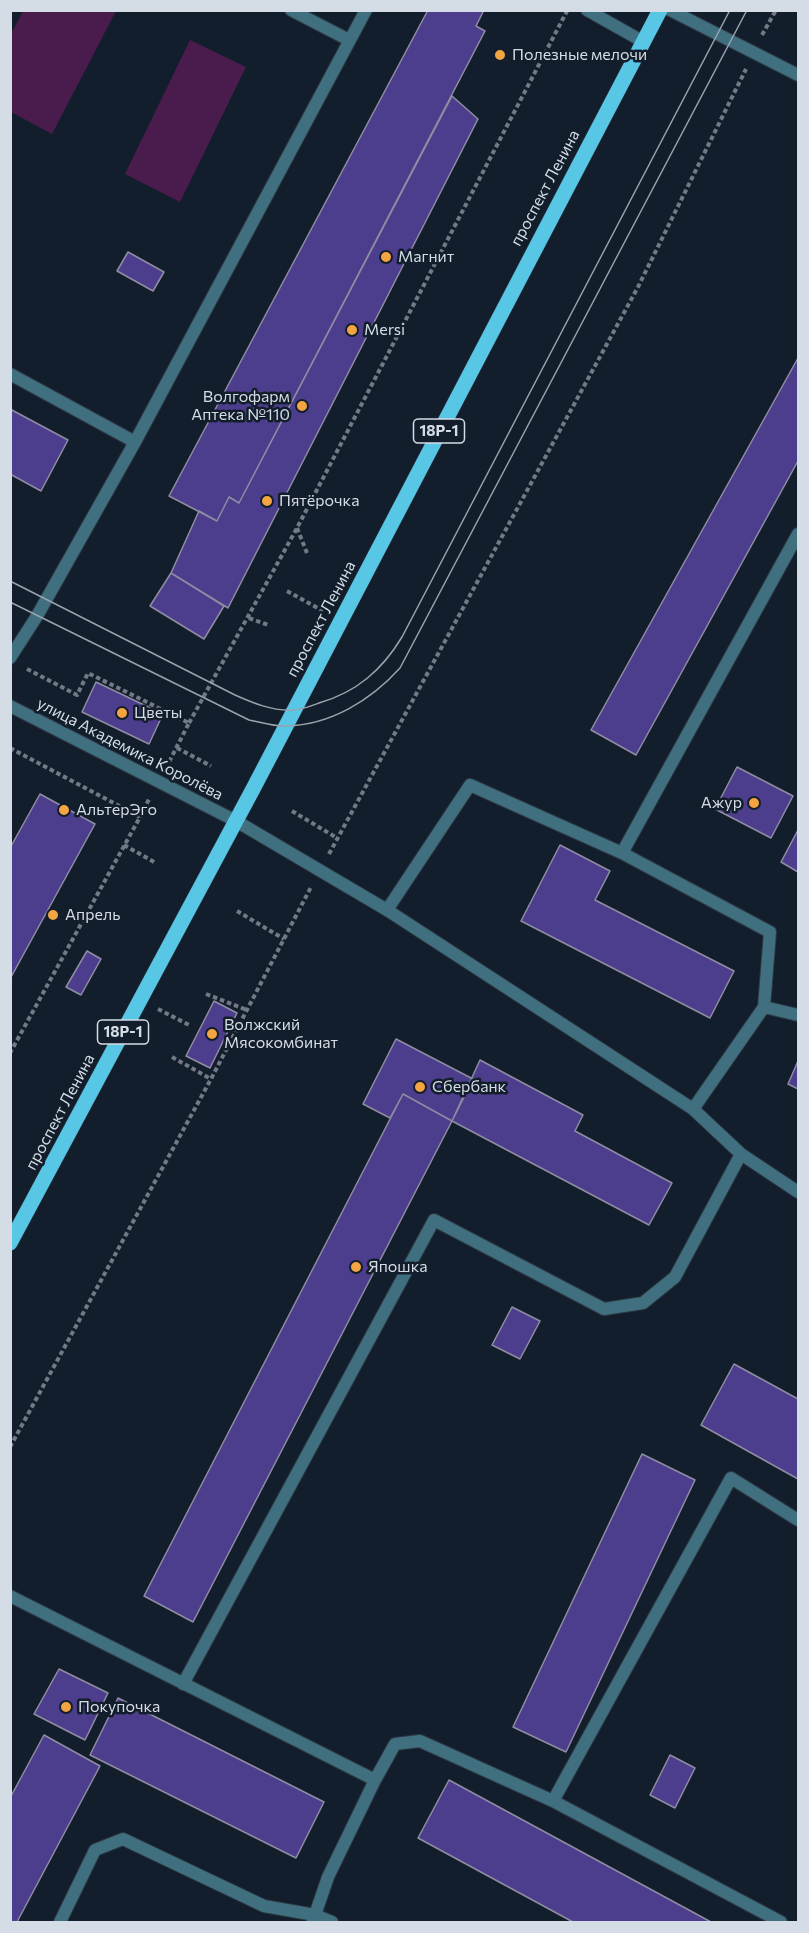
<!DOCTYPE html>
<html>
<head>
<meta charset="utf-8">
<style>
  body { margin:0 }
  #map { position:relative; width:809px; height:1933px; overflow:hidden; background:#131e2c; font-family:Commissioner,sans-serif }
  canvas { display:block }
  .frame { position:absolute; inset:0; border:12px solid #d4dce5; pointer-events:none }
</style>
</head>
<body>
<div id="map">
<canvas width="809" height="1933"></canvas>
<div class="frame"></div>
</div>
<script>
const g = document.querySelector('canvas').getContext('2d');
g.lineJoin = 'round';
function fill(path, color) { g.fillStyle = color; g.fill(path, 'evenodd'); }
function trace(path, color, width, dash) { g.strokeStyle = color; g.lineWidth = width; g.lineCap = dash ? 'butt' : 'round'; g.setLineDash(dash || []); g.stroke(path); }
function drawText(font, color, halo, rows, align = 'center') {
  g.font = font + ' Commissioner,sans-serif'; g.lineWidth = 5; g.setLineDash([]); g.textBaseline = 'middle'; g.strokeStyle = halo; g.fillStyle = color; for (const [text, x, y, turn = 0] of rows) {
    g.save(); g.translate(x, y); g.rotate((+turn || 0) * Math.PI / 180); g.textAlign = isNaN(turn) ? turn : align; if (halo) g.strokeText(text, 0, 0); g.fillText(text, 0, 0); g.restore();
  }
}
const green = new Path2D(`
  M 23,11 L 116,11 L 52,134 L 11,112 L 11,34 Z
  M 190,40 L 246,67 L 180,202 L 125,174 Z`);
const building = new Path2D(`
  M 428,10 L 484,10 L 476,26 L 485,31 L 239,503 L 229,497 L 217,521 L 169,496 Z
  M 452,96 L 478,119 L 228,608 L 171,573 L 199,511 L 217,521 L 229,497 L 239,503 Z
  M 128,252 L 164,272 L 153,291 L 117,271 Z
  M 798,358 L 798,461 L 636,755 L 591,730 Z
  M 10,409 L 68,440 L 41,491 L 10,474 Z
  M 171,573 L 224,606 L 204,639 L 150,606 Z
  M 96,682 L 163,714 L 149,744 L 82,712 Z
  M 737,767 L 793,796 L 771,838 L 715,809 Z
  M 40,794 L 95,824 L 10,979 L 10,848 Z
  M 798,830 L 798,872 L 781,862 Z
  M 560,845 L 610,871 L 595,900 L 734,971 L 710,1018 L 521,921 Z
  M 87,951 L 101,959 L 81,995 L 66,987 Z
  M 214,1001 L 237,1013 L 210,1068 L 186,1056 Z
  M 396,1039 L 473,1079 L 452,1121 L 403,1094 L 390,1118 L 363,1104 Z
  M 480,1060 L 583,1115 L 575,1131 L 672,1183 L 649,1225 L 452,1121 Z
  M 798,1061 L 798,1089 L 788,1084 Z
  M 403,1094 L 452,1121 L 193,1622 L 144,1596 Z
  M 512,1307 L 540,1321 L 520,1359 L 492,1345 Z
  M 734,1364 L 798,1399 L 798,1479 L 701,1425 Z
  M 642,1454 L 695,1480 L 566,1752 L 513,1727 Z
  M 59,1669 L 108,1693 L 85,1740 L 34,1714 Z
  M 118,1698 L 324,1802 L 296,1858 L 90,1755 Z
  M 44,1735 L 100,1766 L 17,1922 L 10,1922 L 10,1798 Z
  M 670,1755 L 695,1768 L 675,1808 L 650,1795 Z
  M 449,1780 L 711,1922 L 573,1922 L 418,1838 Z`);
const path = new Path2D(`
  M 762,35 L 776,10
  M 297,528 L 307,553
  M 287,591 L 323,611
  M 249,618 L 268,625
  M 27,669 L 77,695 L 88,673 L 189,723 L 168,764
  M 189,723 L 297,528 L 567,11
  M 10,748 L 140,817 L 10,1053
  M 177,748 L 211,766
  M 292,811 L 337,838
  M 140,817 L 150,797
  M 124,845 L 156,863
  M 329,854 L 638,287 L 746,69
  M 237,911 L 284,939
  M 206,994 L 247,1010
  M 158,1009 L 189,1025
  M 172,1057 L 211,1079
  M 10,1447 L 211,1079 L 311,887`);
const lane = new Path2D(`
  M 291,10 L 349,40
  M 670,10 L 798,75
  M 10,374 L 135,442
  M 10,658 L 37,616 L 135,442 L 366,10
  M 622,853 L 798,534
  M 387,910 L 470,785 L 622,853 L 770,932 L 764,1007 L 693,1109
  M 764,1007 L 798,1015
  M 10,1596 L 375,1780 L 328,1877 L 315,1915 L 264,1906 L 123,1839 L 95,1850 L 60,1922
  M 183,1684 L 434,1220 L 604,1309 L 643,1303 L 675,1277 L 741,1154
  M 375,1780 L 395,1744 L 420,1741 L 553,1801 L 781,1922
  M 553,1801 L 731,1478 L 798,1520
  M 313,1921 L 315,1915 L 332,1922`);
const street = new Path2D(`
  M 587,10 L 642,41
  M 10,706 L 236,821 L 387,910 L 693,1109 L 741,1154 L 798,1192`);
const primary = new Path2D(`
  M 10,1243 L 253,789 L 660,10`);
const tram = new Path2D(`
  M 10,581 L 235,695 C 253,703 272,711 292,710 C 301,710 311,706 319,703 C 357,692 382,670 402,637 L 730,10
  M 10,602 L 249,720 C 261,722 274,727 286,726 C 331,725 371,700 400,668 L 747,10`);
const markers = [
  [500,55,6,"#f3a443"],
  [386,257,6,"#f3a443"],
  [352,330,6,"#f3a443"],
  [302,406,6,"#f3a443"],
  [267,501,6,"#f3a443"],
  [122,713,6,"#f3a443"],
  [754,803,6,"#f3a443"],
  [64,810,6,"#f3a443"],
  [53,915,6,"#f3a443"],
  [212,1034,6,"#f3a443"],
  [420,1087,6,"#f3a443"],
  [356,1267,6,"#f3a443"],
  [66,1707,6,"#f3a443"]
];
const shields = [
  [439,431,51],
  [123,1032,51]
];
const shieldNames = [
  ["18Р-1",439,431],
  ["18Р-1",123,1032]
];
const poiNames = [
  ["Полезные мелочи",512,55],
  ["Магнит",398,257],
  ["Mersi",364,330],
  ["Волгофарм",290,397,"right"],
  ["Аптека №110",290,415,"right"],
  ["Пятёрочка",279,501],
  ["Цветы",134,713],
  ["Ажур",742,803,"right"],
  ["АльтерЭго",76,810],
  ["Апрель",65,915],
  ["Волжский",224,1025],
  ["Мясокомбинат",224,1043],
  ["Сбербанк",432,1087],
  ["Япошка",368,1267],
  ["Покупочка",78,1707]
];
const streetNames = [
  ["проспект Ленина",545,188,-62],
  ["проспект Ленина",321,619,-62],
  ["улица Академика Королёва",130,749,27],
  ["проспект Ленина",60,1112,-62]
];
fill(green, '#4a1c4e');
fill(building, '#4d3d8d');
trace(building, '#8f8da3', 1.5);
trace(lane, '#2e3946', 14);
trace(street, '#2e3946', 14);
trace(primary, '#2e3946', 16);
trace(path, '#717a86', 4, [4.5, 3]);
trace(lane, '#40707f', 12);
trace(street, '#40707f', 12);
trace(primary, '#58c6e5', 15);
trace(tram, '#9aa3ae', 1.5);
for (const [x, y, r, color] of markers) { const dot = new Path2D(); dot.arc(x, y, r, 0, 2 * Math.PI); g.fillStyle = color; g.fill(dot); trace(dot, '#131e2c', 2); }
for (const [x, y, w] of shields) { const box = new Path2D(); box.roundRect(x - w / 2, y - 12, w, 24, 4.5); g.fillStyle = '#131e2c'; g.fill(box); trace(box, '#d4dce5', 1.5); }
drawText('bold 15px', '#d4dce5', null, shieldNames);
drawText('16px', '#d4dce5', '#131e2c', poiNames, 'left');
drawText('16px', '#d4dce5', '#131e2c', streetNames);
</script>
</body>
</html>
